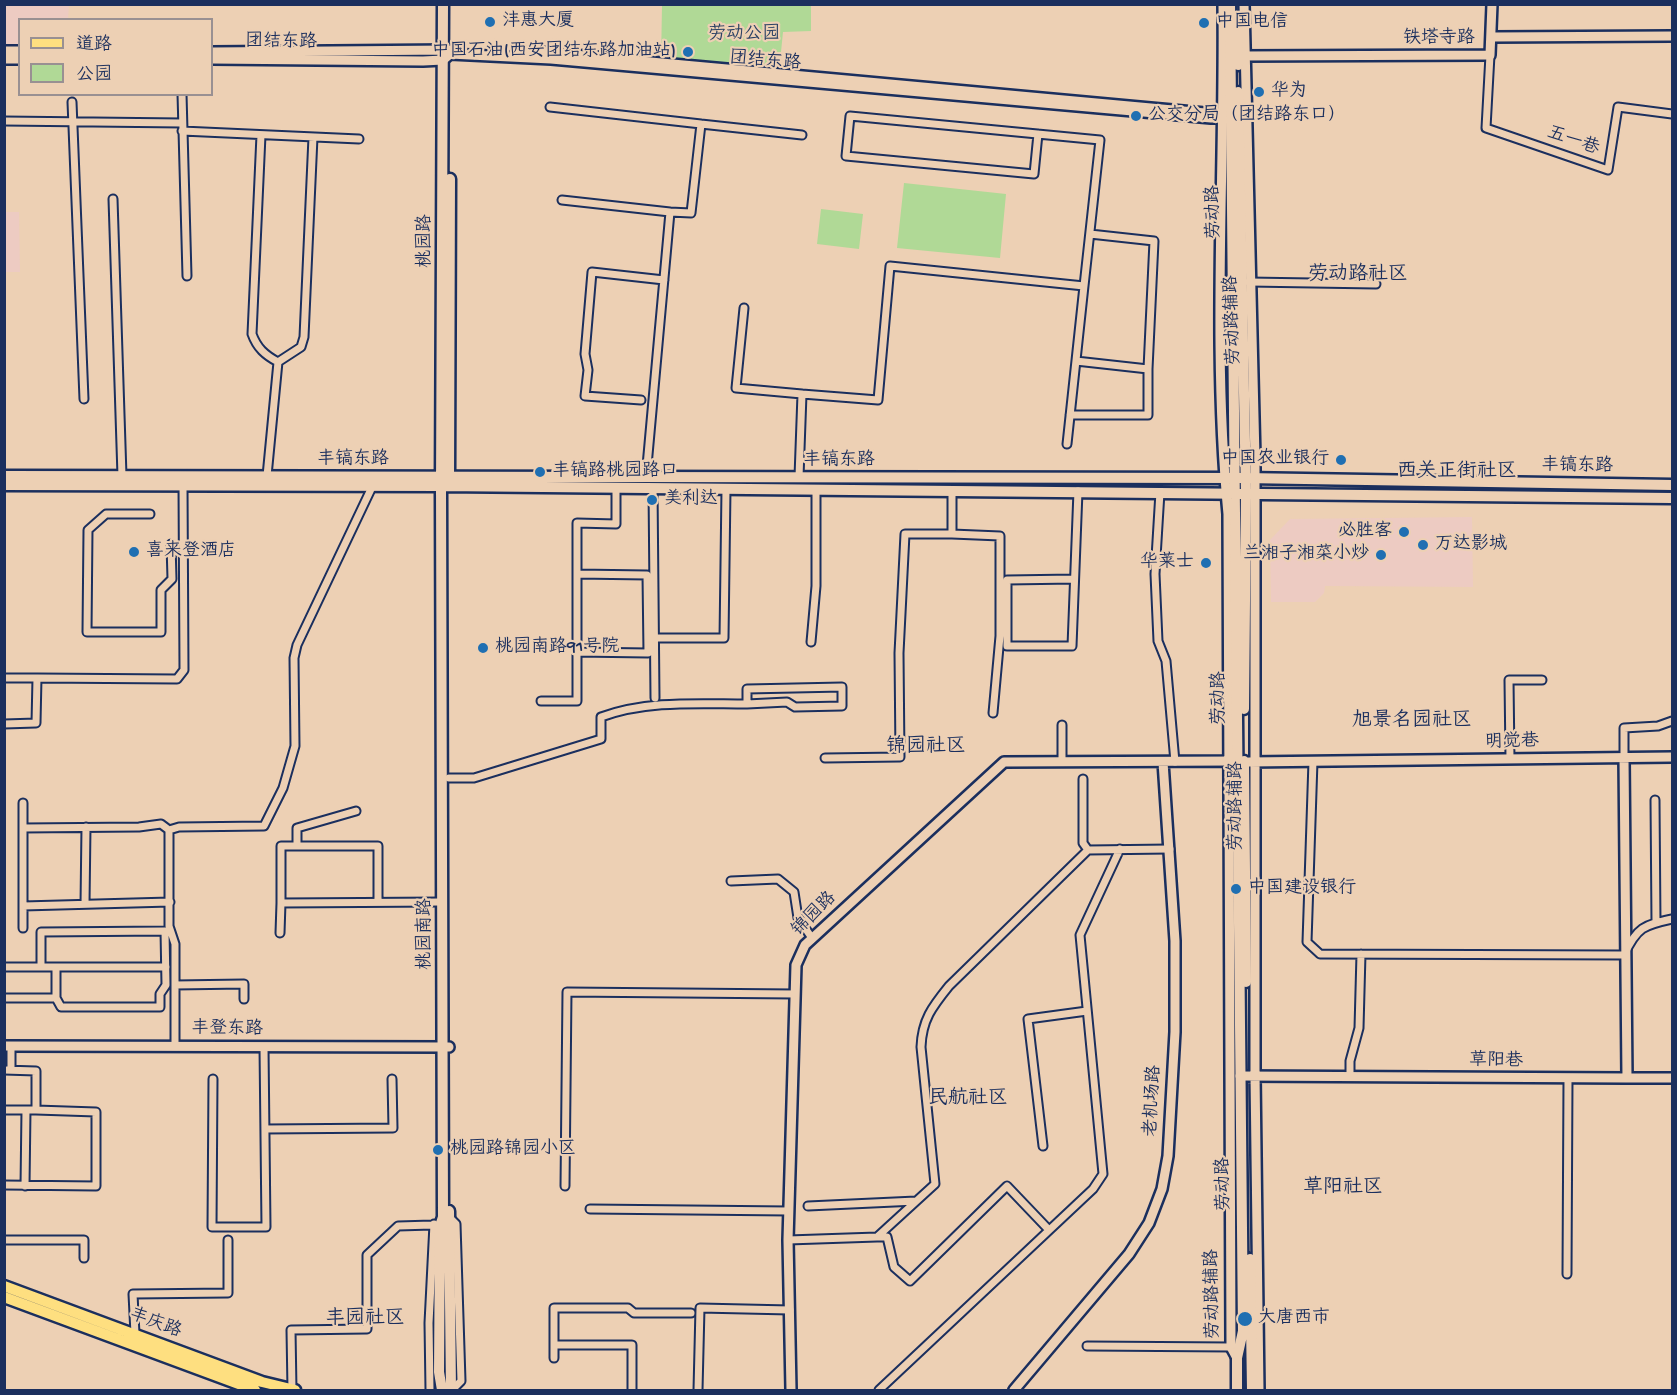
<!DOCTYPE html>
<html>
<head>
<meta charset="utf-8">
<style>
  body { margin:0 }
  #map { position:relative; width:1677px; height:1395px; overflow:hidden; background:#edd0b4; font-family:"Gochi Hand","LXGW WenKai TC",sans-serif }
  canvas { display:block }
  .frame { position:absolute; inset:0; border:6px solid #1b2f5e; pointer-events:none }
  .legend { position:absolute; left:18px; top:18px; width:195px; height:78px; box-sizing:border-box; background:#edd0b4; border:2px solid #999092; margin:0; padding:8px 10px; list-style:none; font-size:18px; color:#1b2f5e }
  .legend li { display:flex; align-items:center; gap:12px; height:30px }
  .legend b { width:30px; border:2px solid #999092 }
</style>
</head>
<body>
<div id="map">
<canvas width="1677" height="1395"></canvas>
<div class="frame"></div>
<ul class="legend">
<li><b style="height:8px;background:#fedf80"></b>道路</li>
<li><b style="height:16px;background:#b0d996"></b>公园</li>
</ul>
</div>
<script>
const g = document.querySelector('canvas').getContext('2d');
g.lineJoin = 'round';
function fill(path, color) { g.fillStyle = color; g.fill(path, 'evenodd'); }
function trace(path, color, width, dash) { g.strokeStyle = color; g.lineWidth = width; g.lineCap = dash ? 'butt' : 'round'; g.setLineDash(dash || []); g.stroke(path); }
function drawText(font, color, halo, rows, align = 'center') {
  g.font = font + ' "Gochi Hand","LXGW WenKai TC",sans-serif'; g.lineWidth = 4.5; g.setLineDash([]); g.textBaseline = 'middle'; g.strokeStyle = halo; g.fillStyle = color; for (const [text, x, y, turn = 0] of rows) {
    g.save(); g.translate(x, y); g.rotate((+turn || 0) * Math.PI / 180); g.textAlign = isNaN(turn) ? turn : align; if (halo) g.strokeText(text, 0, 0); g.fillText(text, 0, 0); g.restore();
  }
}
const built = new Path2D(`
  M 5,4 L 107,4 L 107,6 L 69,5 L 68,19 L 20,20 L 19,45 L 5,45 Z
  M 5,212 L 19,212 L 20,272 L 5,272 Z
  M 1472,517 L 1473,587 L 1325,586 L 1324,593 L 1315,602 L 1271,602 L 1270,540 L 1290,519 Z`);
const green = new Path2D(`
  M 662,5 L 811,5 L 811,31 L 783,32 L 781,52 L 769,53 L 768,67 L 661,62 Z
  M 904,183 L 1006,194 L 1000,258 L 897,248 Z
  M 821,209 L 863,214 L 859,249 L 817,244 Z`);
const minor = new Path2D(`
  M 1490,55 L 1486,128 L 1608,170 L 1618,107 L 1672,114
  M 182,94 L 187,276
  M 72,102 L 84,399
  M 550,107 L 701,124 L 691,213 L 670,212 L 646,477
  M 4,121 L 182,123
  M 701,124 L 802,135
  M 182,131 L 359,139
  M 1038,134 L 1034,174 L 846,156 L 850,116 L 1100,140 L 1084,286
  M 261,135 L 252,334 C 257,348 265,355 278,362 L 267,476
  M 113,199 L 122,476
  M 562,200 L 670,212
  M 1249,282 L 1376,284
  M 744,308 L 736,388 L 802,394 L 799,477
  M 1076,361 L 1148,369 L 1154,241 L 1090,234
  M 278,362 L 301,347 L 304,337 L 313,137
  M 802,394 L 878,400 L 890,266 L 1084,286 L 1067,444
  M 641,400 L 585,396 L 588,370 L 585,354 L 592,272 L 664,280
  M 1070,415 L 1148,415 L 1148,369
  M 653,488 L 655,698
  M 952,490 L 952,534 L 1000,536 L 1000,636 L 993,713
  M 1160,492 L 1155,574 L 1158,641 L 1166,661 L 1175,762
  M 150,514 L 106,514 L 88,530 L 87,632 L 161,632 L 161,590 L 172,579 L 171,544
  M 577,574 L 647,575 L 648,653 L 577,652
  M 1074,579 L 1007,580 L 1007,646 L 1072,646 L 1078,491
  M 655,638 L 724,638 L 726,489
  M 811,642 L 816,586 L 816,489
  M 4,678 L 37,678
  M 541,701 L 577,701 L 577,523 L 616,524 L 616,488
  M 4,724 L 36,723 L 37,678 L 177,679 L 184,670 L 183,485
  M 1062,725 L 1062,762
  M 825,758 L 900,757 L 899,653 L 905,534 L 952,534
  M 1624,758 L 1624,728 L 1658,726 L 1672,721
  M 1510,759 L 1509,680 L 1542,680
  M 1313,761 L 1307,942 L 1320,954 L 1624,955 C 1637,927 1644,925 1672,919
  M 449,778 L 474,778 L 601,739 L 601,717 C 648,700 698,704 747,704 L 747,689 L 842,687 L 842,706 L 795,707 L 787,702 L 747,704
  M 1083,779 L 1083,843 L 1088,850
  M 1655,800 L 1656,923
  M 23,803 L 23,928
  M 23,828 L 139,827 L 161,824 L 169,830 L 179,827 L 264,826 L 283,788 L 295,746 L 294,658 L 297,645 L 373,485
  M 169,830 L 169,926 L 175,944 L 175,1046
  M 297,846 L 297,828 L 356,811
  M 731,881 L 778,879 L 794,892 L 798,918 L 812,938
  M 281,903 L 281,846 L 378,846 L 378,902
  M 85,904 L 86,827
  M 23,906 L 170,902
  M 280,933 L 281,903 L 442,902
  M 4,967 L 166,967
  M 41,967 L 41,932 L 165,931 L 166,985 L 160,994 L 160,1007 L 61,1007 L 56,998
  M 175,985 L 244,984 L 244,999
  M 4,998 L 56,998 L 56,967
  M 4,1070 L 36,1071 L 36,1110 L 4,1110
  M 11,1070 L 11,1046
  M 1350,1076 L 1350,1061 L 1359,1028 L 1361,954
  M 213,1079 L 212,1227 L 266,1227 L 264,1047
  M 265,1129 L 393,1128 L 392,1079
  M 1043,1146 L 1028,1019 L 1087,1011
  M 4,1185 L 96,1186 L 96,1112 L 36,1110
  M 25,1186 L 26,1110
  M 565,1186 L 567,992 L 795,994
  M 808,1206 L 916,1201
  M 590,1209 L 789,1211
  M 449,1217 L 456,1224 L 461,1381 L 452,1390
  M 877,1237 L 887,1237 L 894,1267 L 910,1281 L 1007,1186 L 1049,1230
  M 4,1240 L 84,1240 L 84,1258
  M 788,1240 L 877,1237 L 935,1184 L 921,1047 C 922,1020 932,1007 949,986 L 1088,850 L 1170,849
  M 1567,1274 L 1568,1079
  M 135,1334 L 133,1294 L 228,1293 L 228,1240
  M 554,1345 L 632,1345 L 632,1390
  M 1087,1346 L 1231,1347
  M 554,1358 L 554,1308 L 628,1308 L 634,1313 L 691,1313
  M 292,1390 L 291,1330 L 367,1329 L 367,1255 L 398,1226 L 432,1225
  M 430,1390 L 429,1323 L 434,1224
  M 698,1390 L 700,1308 L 790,1310
  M 879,1390 L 1093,1189 L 1103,1174 L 1080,935 L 1120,849`);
const tertiary = new Path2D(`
  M 1223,4 C 1225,174 1212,345 1228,514 L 1231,1347 L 1237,1358
  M 1244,4 L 1255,458 L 1255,1075 L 1259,1390
  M 1492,37 L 1672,36
  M 4,51 L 20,51
  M 212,52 L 449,50
  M 519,53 L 542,52 L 1216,114
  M 1241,56 L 1490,55 L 1492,4
  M 4,59 L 20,59
  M 212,59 L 423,61 L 443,60 L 450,54 L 551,59 L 1211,118 L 1230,118
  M 1249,762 L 1672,757
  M 4,1046 L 449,1047
  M 1240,1076 L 1627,1078 L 1624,758
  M 1627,1078 L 1672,1078
  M 791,1390 L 788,1240 L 796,965 L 805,945 L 1004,762 L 1235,761
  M 1014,1390 L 1129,1254 L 1149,1223 L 1162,1189 L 1168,1156 L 1175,1032 L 1175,941 L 1163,762`);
const secondary = new Path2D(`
  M 1230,4 L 1243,1331 L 1237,1358 L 1237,1390
  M 1237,17 L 1238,65
  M 1238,92 L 1246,493 L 1244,709
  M 4,476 L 1244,478 L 1672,485
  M 449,481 L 450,179
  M 4,485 L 441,486 L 1672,498
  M 1244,761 L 1246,982
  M 449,1211 L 451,1390
  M 1250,1259 L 1252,1390
  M 442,1390 L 439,1372 L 440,1226 L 443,1217 L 441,486 L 443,4`);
const primary = new Path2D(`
  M 4,1286 L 262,1382 L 295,1390
  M 4,1297 L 255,1390`);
const markers = [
  [490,22,6,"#1f6fb2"],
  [1204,23,6,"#1f6fb2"],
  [688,52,6,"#1f6fb2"],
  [1259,92,6,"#1f6fb2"],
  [1136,116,6,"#1f6fb2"],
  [1341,460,6,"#1f6fb2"],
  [540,472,6,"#1f6fb2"],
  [652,500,6,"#1f6fb2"],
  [1404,532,6,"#1f6fb2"],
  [1423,545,6,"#1f6fb2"],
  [134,552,6,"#1f6fb2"],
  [1381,555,6,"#1f6fb2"],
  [1206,563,6,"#1f6fb2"],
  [483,648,6,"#1f6fb2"],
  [1236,889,6,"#1f6fb2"],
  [438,1150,6,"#1f6fb2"],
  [1245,1319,8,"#1f6fb2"]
];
const poiNames = [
  ["沣惠大厦",502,22],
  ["中国电信",1216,23],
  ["中国石油(西安团结东路加油站)",676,52,"right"],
  ["华为",1271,92],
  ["公交分局（团结路东口）",1148,116],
  ["中国农业银行",1329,460,"right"],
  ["丰镐路桃园路口",552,472],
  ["美利达",664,500],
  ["必胜客",1392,532,"right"],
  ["万达影城",1435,545],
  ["喜来登酒店",146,552],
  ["兰湘子湘菜小炒",1369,555,"right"],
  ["华莱士",1194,563,"right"],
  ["桃园南路91号院",495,648],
  ["中国建设银行",1248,889],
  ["桃园路锦园小区",450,1150],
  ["大唐西市",1258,1319]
];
const parkNames = [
  ["劳动公园",744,35]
];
const streetNames = [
  ["铁塔寺路",1439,39],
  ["团结东路",281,43,1],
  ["团结东路",765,62,5],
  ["五一巷",1573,142,19],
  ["劳动路",1215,212,-91],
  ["桃园路",426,241,-90],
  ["劳动路辅路",1234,320,-92],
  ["丰镐东路",353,460],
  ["丰镐东路",839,461],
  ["丰镐东路",1577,467,1],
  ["劳动路",1220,698,-90],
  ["明觉巷",1512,743,-1],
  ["劳动路辅路",1237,806,-90],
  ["锦园路",815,915,-45],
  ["桃园南路",426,934,-90],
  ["丰登东路",227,1030,1],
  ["草阳巷",1496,1062,1],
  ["老机场路",1154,1101,-87],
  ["劳动路",1225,1184,-91],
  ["劳动路辅路",1214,1294,-91],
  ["丰庆路",155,1324,21]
];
const neighbourhoodNames = [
  ["劳动路社区",1358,276],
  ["西关正街社区",1457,473],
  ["旭景名园社区",1412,722],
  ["锦园社区",926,748],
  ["民航社区",968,1100],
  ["草阳社区",1343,1189],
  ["丰园社区",365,1320]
];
fill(built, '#edcbc2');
fill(green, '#b0d996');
trace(minor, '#1b2f5e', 11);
trace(tertiary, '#1b2f5e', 14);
trace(secondary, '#1b2f5e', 15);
trace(primary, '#1b2f5e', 15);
trace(minor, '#edd0b4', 7);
trace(tertiary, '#edd0b4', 9);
trace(secondary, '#edd0b4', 10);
trace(primary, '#fedf80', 10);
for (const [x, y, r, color] of markers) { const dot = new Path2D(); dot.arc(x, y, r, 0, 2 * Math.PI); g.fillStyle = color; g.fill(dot); trace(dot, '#edd0b4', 2); }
drawText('18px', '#1b2f5e', '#edd0b4', poiNames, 'left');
drawText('18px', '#2a4064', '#edd0b4', parkNames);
drawText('18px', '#1b2f5e', '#edd0b4', streetNames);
drawText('20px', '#1b2f5e', '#edd0b4', neighbourhoodNames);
</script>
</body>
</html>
